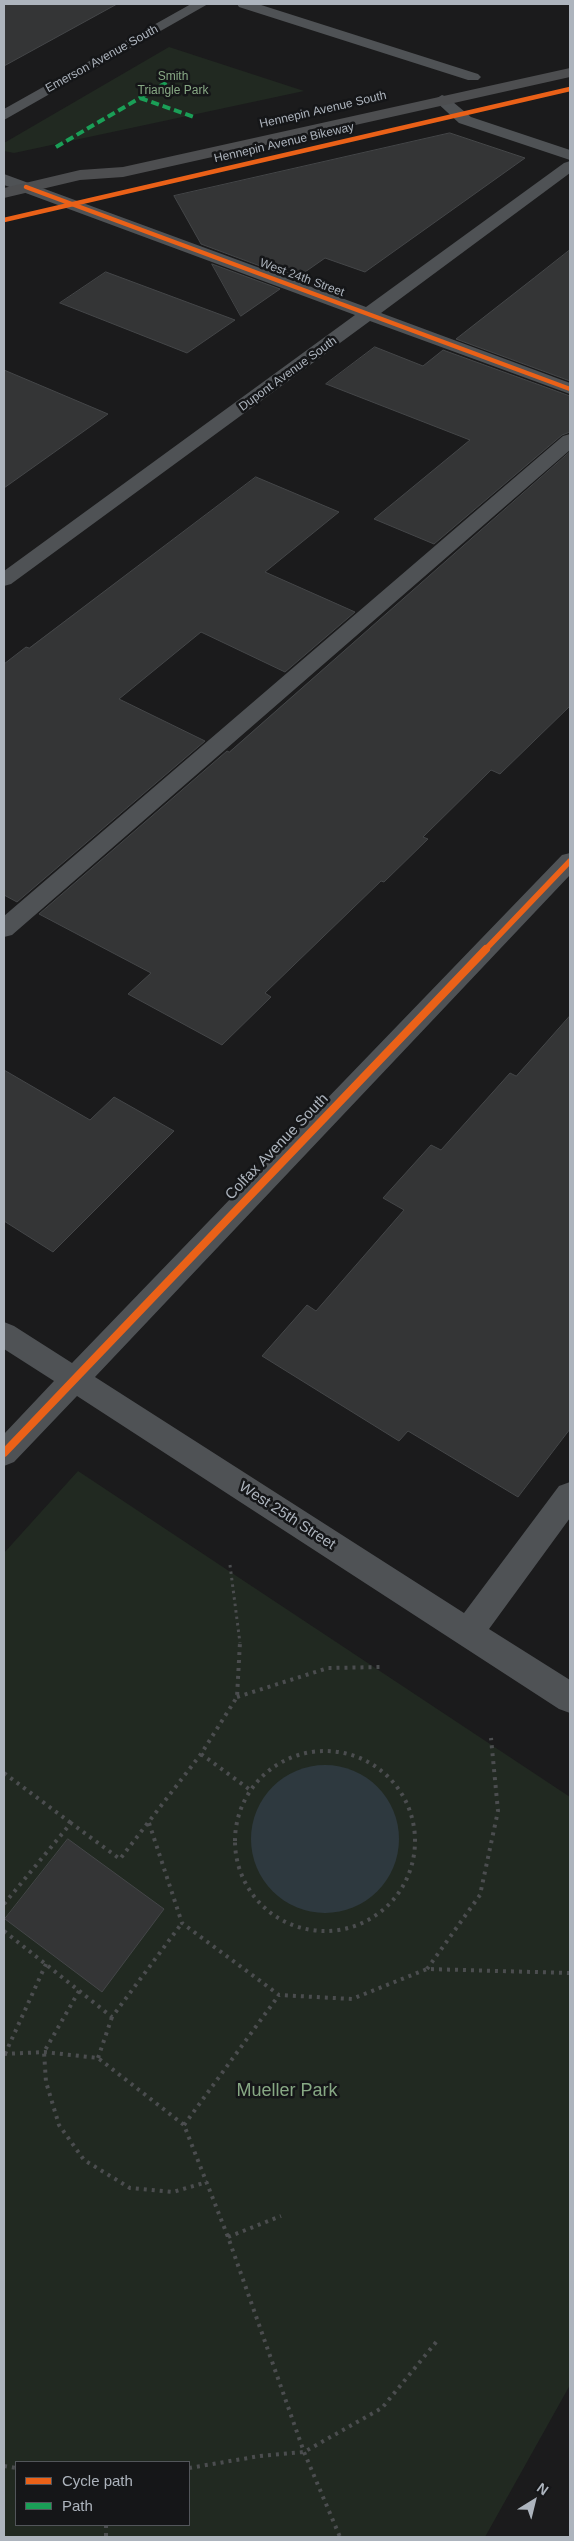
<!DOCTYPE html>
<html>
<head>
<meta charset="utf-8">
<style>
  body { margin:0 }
  #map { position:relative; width:574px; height:2541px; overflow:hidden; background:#1b1b1c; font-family:Helvetica,sans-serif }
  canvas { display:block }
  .frame { position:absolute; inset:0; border:5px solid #adb4bd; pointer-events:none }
  .legend { position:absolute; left:15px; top:2461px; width:175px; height:65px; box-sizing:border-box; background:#151618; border:1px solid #52555a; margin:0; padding:6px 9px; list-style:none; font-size:15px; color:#adb4bd }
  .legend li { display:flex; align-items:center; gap:10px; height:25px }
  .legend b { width:25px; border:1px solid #52555a }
  .north { position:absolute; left:509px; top:2476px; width:50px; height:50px; -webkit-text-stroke:4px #151618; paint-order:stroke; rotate:36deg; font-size:14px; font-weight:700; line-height:20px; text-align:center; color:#adb4bd }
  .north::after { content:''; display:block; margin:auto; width:18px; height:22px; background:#adb4bd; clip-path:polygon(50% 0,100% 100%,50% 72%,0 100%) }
</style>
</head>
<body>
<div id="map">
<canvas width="574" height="2541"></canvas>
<div class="frame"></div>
<ul class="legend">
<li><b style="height:6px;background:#ea6118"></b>Cycle path</li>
<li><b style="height:6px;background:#1a9f57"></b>Path</li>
</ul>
<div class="north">N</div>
</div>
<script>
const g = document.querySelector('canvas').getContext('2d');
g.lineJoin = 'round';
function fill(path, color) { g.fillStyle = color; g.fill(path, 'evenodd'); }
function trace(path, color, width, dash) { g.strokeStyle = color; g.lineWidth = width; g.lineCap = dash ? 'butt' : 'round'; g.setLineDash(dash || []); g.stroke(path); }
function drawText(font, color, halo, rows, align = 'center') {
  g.font = font + ' Helvetica,sans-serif'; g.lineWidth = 5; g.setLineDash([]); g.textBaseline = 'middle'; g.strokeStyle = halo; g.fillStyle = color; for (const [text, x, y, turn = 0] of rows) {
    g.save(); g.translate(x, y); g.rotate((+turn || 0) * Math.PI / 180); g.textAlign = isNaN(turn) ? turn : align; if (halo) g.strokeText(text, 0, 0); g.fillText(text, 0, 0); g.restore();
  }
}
const green = new Path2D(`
  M 169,47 L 304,91 L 14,153 L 4,151 L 4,143 Z
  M 78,1471 L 570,1797 L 570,2385 L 485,2537 L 4,2537 L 4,1553 ZM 16,2462 L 189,2462 L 189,2525 L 16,2525 Z`);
const water = new Path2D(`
  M251 1839a74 74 0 1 1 148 0a74 74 0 1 1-148 0Z`);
const building = new Path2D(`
  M 4,4 L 117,4 L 4,66 Z
  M 450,133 L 525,158 L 365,272 L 325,258 L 295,279 L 201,244 L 174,196 Z
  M 570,250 L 570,381 L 456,339 L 534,278 Z
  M 212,264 L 280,289 L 241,316 Z
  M 106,272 L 235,320 L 187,353 L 60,303 Z
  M 375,347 L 423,366 L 443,350 L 570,396 L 570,432 L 562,435 L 434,544 L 374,519 L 470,440 L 326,384 Z
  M 4,370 L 108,414 L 4,488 Z
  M 570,452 L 570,706 L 500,774 L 491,770 L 423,837 L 428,839 L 384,882 L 381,881 L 265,993 L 271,997 L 222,1045 L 128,994 L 151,973 L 39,914 L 227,751 L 229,752 Z
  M 256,477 L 339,512 L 265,572 L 355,612 L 285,672 L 201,632 L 119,699 L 205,741 L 17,902 L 4,895 L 4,664 L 26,647 L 29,648 Z
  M 570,1016 L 570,1429 L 518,1497 L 408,1431 L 399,1441 L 262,1356 L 307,1305 L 316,1311 L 404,1210 L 383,1198 L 431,1145 L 441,1150 L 510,1073 L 516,1076 Z
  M 4,1070 L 90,1120 L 114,1097 L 174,1131 L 53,1252 L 4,1221 Z
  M 68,1839 L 164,1909 L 102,1992 L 5,1919 Z`);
const pathFar1 = new Path2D(`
  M 230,1565 L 240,1643`);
const path = new Path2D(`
  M 237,1697 L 328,1668 L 382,1667
  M235 1841a90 90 0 1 1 180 0a90 90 0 1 1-180 0Z
  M 201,1754 L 249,1789
  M 4,1773 L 71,1823
  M 149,1823 L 182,1923 L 279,1995 L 352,1999 L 427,1969 L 570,1973
  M 4,1904 L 71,1823 L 120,1859 L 201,1754 L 237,1697 L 240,1642
  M 4,1931 L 112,2017 L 182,1923
  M 427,1969 L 480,1895 L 498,1811 L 491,1738
  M 79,1991 L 44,2052 L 46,2082 L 59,2125 L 84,2160 L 130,2188 L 173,2192 L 207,2182
  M 4,2054 L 44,2052 L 98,2058 L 184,2125 L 228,2237 L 304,2452 L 340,2537
  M 5,2054 L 46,1964
  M 98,2058 L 112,2017
  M 184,2125 L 279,1995
  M 228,2237 L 281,2216
  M 4,2466 L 16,2468
  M 189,2468 L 260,2456 L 304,2452 L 382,2408 L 437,2341
  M 106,2525 L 106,2537`);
const minor = new Path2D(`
  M 191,4 L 208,4 L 4,120 L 4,109 Z
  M 237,4 L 258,4 L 478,74 L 481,77 L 478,80 L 468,80 L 239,7 Z
  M 442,95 L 447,97 L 471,117 L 570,150 L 570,160 L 459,123 L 434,100 Z
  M 570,161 L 570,173 L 381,313 L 570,383 L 570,394 L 370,321 L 11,584 L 4,586 L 4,571 L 355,315 L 4,185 L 4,174 L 366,307 L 564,163 Z
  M 570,434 L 570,450 L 12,935 L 4,937 L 4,916 L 563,436 Z
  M 570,853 L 570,875 L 95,1377 L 464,1613 L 559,1486 L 570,1482 L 570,1518 L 489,1629 L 570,1680 L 570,1713 L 559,1709 L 77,1396 L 14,1462 L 4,1466 L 4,1434 L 54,1381 L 4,1349 L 4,1322 L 14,1326 L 72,1363 L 562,855 Z`);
const major = new Path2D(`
  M 570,68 L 570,77 L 123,177 L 80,180 L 4,198 L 4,188 L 80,170 L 123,167 Z`);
const quiet = new Path2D(`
  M 140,98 L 194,117
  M 56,147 L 169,81`);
const cyclewayFar2 = new Path2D(`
  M 26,187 L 570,389
  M 4,220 L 570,89`);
const cyclewayFar1 = new Path2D(`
  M 485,950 L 570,861`);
const cycleway = new Path2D(`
  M 4,1453 L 486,949`);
const farStreetnames = [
  ["Emerson Avenue South",102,59,-29],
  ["Hennepin Avenue South",323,110,-13],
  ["Hennepin Avenue Bikeway",284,143,-13],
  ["West 24th Street",302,278,20],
  ["Dupont Avenue South",288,374,-36]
];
const farParknames = [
  ["Smith",173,77],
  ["Triangle Park",173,91]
];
const streetNames = [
  ["Colfax Avenue South",277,1147,-46],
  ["West 25th Street",287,1516,33]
];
const nearParknames = [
  ["Mueller Park",287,2091]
];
fill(green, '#212921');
fill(water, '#2e393f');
fill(building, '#343536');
trace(building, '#444648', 1);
trace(pathFar1, '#4b4d4f', 3, [2.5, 4]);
trace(path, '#4b4d4f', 4, [3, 5]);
fill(minor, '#4f5255');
fill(major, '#4d4e50');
trace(quiet, '#1a9f57', 4, [8, 4]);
trace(cyclewayFar2, '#ea6118', 4.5);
trace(cyclewayFar1, '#ea6118', 5.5);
trace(cycleway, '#ea6118', 8);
drawText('12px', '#adb4bd', '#151618', farStreetnames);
drawText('12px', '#87a884', '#151618', farParknames);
drawText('15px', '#adb4bd', '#151618', streetNames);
drawText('18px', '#87a884', '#151618', nearParknames);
</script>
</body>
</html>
